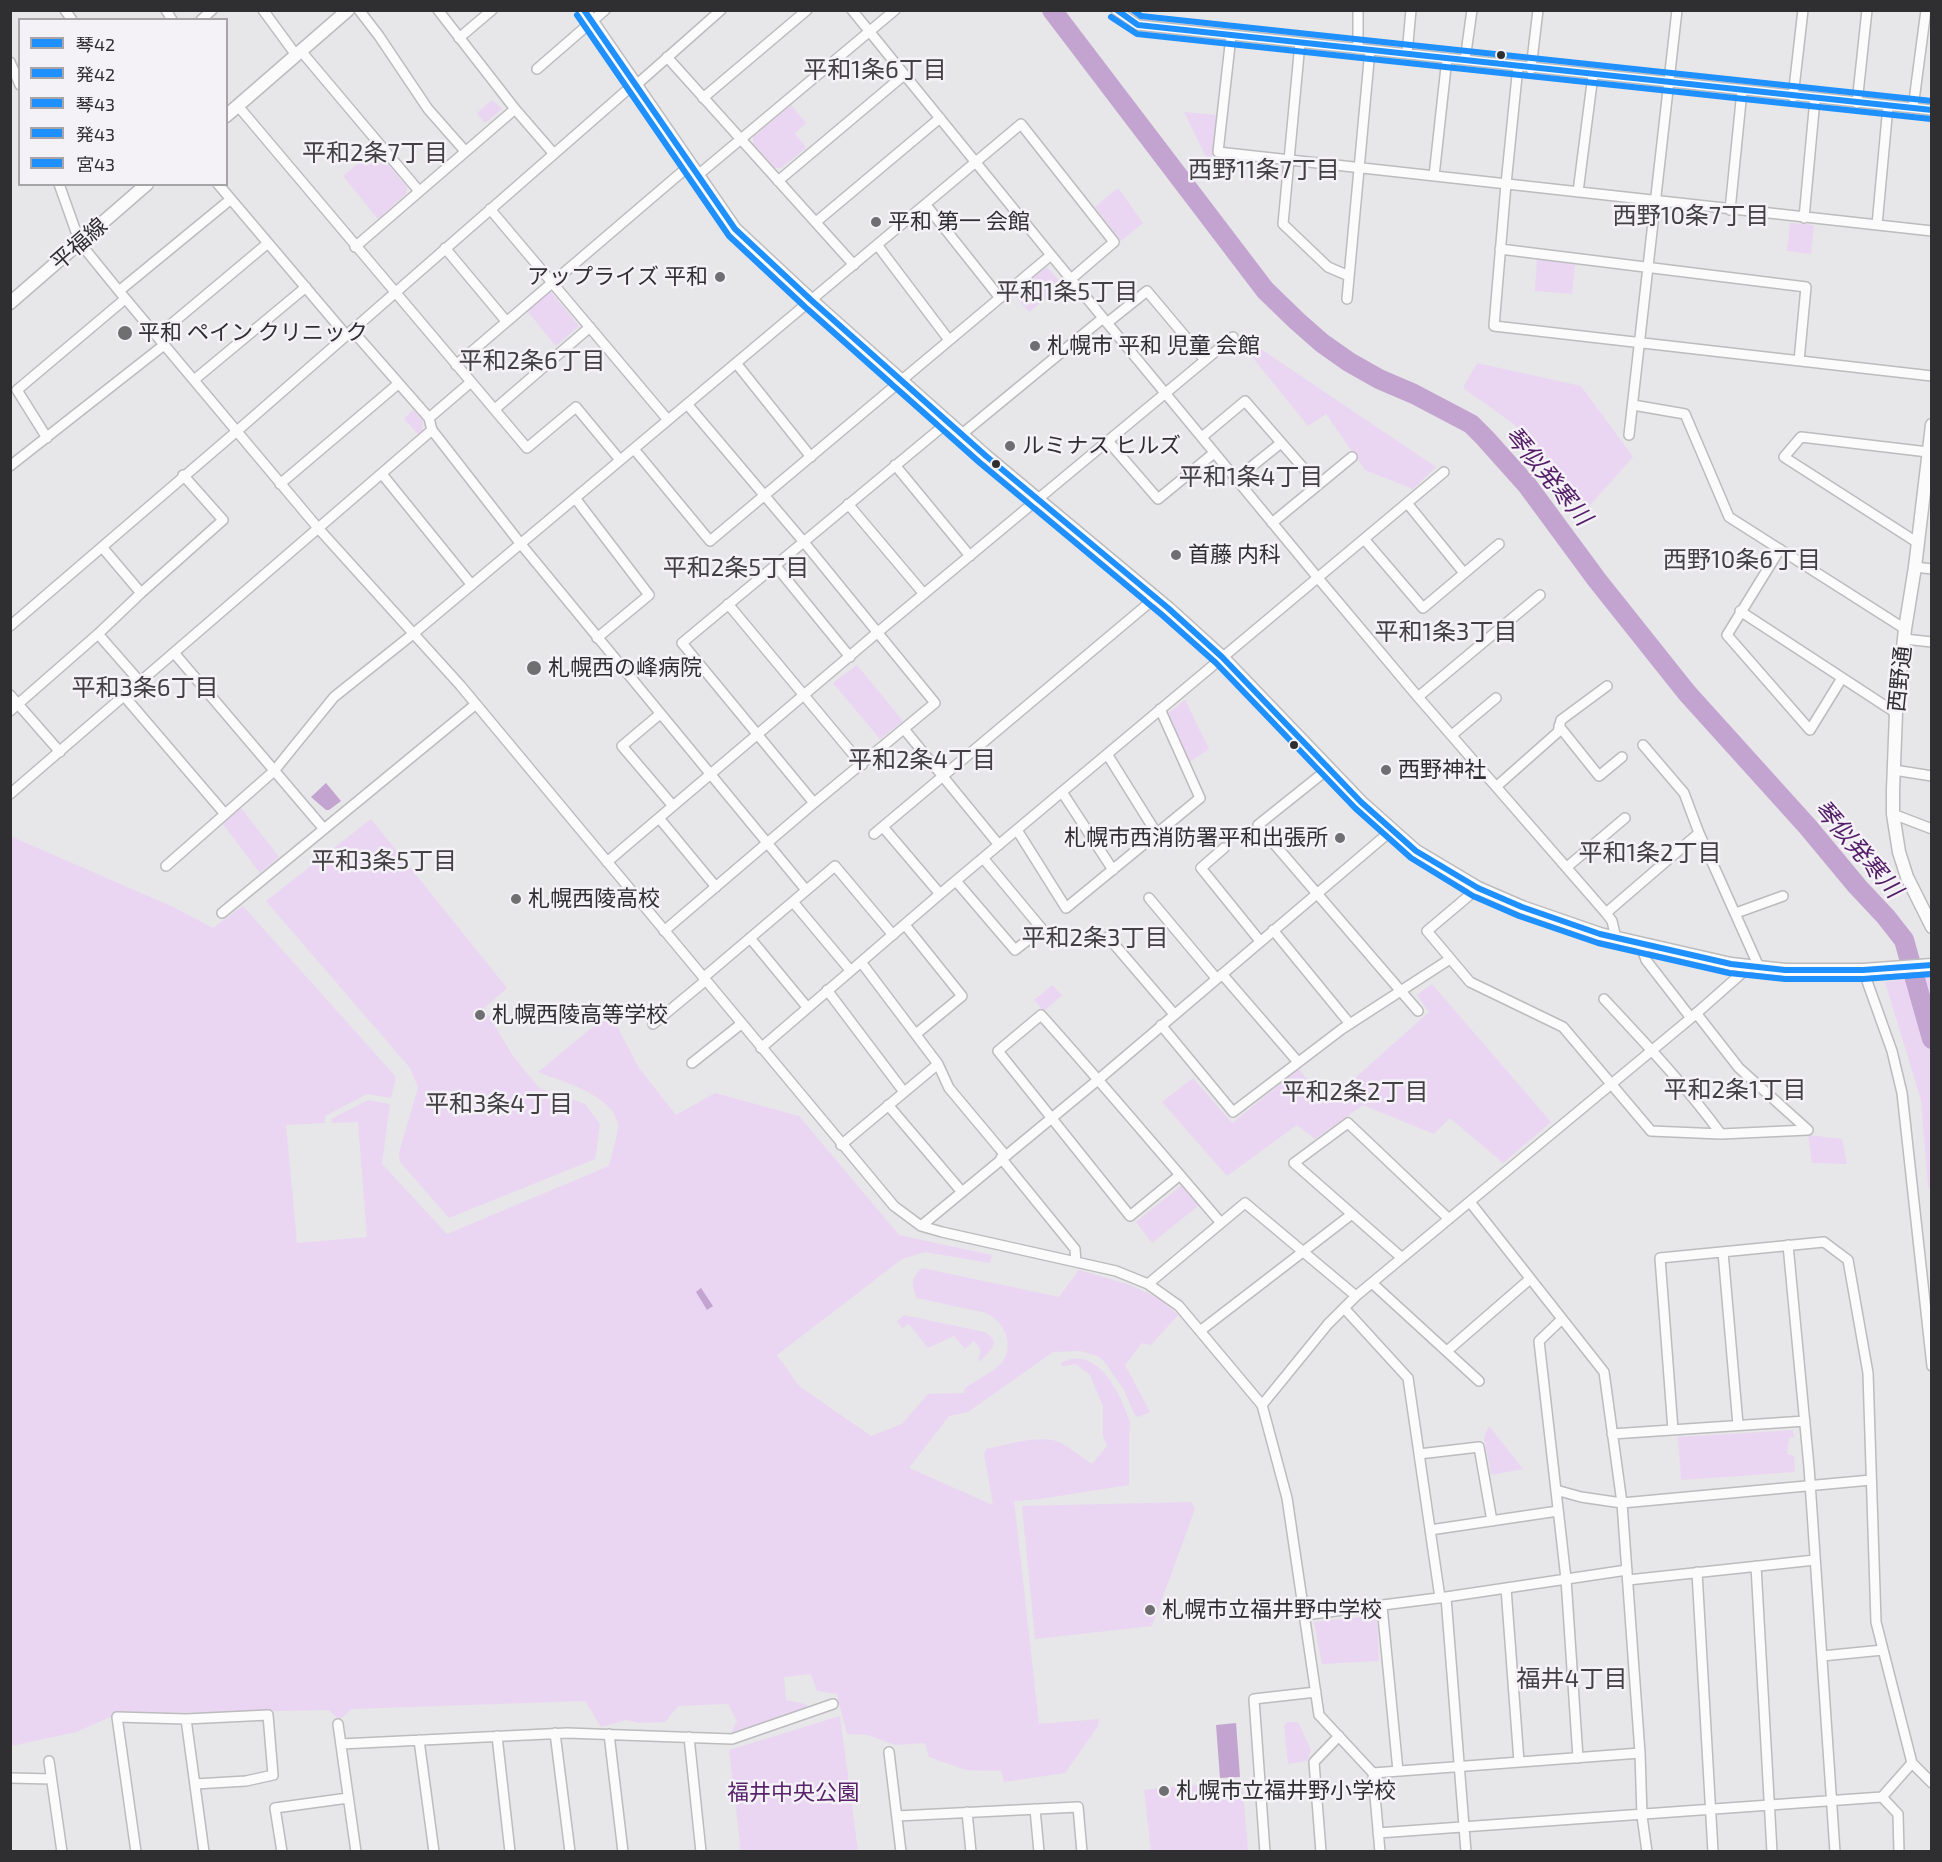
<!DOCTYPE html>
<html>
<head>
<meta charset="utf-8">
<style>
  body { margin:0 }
  #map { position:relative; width:1942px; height:1862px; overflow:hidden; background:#e7e6e8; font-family:"Exo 2","Noto Sans JP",sans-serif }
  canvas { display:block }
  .frame { position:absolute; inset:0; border:12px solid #2f2e30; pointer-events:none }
  .legend { position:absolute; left:18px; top:18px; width:210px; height:168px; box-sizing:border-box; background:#f5f2f7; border:2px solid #a6a4a7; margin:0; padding:8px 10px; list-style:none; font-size:18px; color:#2f2e30 }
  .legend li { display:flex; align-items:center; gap:12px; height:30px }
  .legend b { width:30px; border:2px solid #a6a4a7 }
</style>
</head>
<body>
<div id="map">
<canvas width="1942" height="1862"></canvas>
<div class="frame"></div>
<ul class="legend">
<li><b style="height:8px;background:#1e90ff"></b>琴42</li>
<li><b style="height:8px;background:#1e90ff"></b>発42</li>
<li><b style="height:8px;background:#1e90ff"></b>琴43</li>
<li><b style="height:8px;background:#1e90ff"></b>発43</li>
<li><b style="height:8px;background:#1e90ff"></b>宮43</li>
</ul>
</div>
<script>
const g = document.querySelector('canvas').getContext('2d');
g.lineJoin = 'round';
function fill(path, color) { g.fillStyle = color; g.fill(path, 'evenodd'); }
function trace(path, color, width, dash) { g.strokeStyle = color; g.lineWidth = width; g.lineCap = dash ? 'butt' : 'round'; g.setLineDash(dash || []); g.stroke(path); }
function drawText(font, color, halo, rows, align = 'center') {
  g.font = font + ' "Exo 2","Noto Sans JP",sans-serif'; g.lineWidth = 5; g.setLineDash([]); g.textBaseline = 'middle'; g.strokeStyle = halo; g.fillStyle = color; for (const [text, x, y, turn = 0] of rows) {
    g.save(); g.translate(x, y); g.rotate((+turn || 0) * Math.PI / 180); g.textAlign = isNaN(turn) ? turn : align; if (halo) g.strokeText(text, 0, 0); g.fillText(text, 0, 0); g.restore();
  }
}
const green = new Path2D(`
  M 492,100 L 502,109 L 485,123 L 477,113 Z
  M 791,105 L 806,123 L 795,133 L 806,148 L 781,168 L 775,168 L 753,144 L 753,137 Z
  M 1184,112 L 1217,115 L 1211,168 L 1211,167 Z
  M 375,149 L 407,187 L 406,194 L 378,219 L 343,176 Z
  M 1118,188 L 1143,223 L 1121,241 L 1095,207 Z
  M 1790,223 L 1814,225 L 1811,254 L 1787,251 Z
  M 1537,258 L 1575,264 L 1572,294 L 1535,291 Z
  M 1047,267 L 1063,285 L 1029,312 L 1013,293 Z
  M 550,291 L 579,326 L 556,346 L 527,311 Z
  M 1246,339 L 1436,467 L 1413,489 L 1365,470 L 1326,414 L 1308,426 L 1241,343 Z
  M 1477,363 L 1581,386 L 1633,457 L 1583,513 L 1514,424 L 1463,388 Z
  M 413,410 L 423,421 L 422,431 L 418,434 L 404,419 Z
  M 857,665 L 903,721 L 880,739 L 833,683 Z
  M 1185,700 L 1209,749 L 1188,763 L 1167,714 Z
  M 241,808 L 279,857 L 260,873 L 222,823 Z
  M 371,819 L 507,988 L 484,1008 L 513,1056 L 539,1088 L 585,1104 L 600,1124 L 595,1159 L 449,1218 L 400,1162 L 399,1153 L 418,1087 L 410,1068 L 266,901 Z
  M 10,836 L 173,907 L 213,928 L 243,906 L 396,1077 L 391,1098 L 367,1094 L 325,1116 L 325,1123 L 286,1125 L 297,1243 L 367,1237 L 358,1122 L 332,1123 L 331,1119 L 368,1100 L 390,1104 L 382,1164 L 447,1234 L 609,1166 C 611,1157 619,1131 618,1124 C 613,1095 561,1081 538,1072 L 610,1013 L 639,1068 L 676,1115 L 715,1093 L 799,1116 L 899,1235 L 992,1255 L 990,1263 L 925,1252 L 902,1259 L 777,1355 L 799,1386 L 871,1436 L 902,1424 L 928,1394 L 964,1393 L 965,1388 C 975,1381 993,1372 1001,1364 C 1016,1346 1004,1321 986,1313 L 917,1298 C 911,1285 911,1278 922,1268 L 1059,1297 L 1079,1270 L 1130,1285 L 1158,1298 L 1178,1315 L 1151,1345 L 1142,1343 L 1125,1365 L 1150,1412 L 1138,1417 L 1134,1414 L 1125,1392 L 1104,1361 L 1098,1356 L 1080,1351 L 1053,1352 L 968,1412 L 949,1416 L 909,1468 L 993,1505 L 984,1454 L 986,1449 C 1004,1445 1039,1435 1056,1441 C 1069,1446 1080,1456 1092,1464 L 1107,1446 L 1103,1436 L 1103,1406 L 1090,1375 L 1076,1364 L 1063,1366 L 1061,1363 C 1096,1343 1121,1393 1129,1420 C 1131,1425 1129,1433 1129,1438 C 1129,1454 1129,1470 1129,1485 L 1040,1499 L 1014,1501 L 1039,1724 L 1099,1719 L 1098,1726 L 1065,1773 L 1004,1782 L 1001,1771 L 966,1770 L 929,1757 L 925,1743 L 895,1745 L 868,1735 L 847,1734 L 837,1694 L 817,1691 L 811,1674 L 784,1677 L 786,1700 L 805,1704 L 812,1709 L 730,1735 L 737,1721 L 728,1704 L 678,1706 L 665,1722 L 639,1723 L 626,1720 L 601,1727 L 585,1701 L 352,1709 L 339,1720 L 329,1710 L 117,1714 L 76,1732 L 11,1746 Z
  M 1931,976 L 1932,976 L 1931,1189 L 1928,1187 L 1921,1100 L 1885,982 Z
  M 1432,984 L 1551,1122 L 1503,1163 L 1450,1118 L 1434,1134 L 1363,1105 L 1315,1139 L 1297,1125 L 1227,1176 L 1162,1102 L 1193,1078 L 1232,1123 L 1299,1069 L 1326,1104 L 1429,1012 L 1417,995 Z
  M 1052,985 L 1062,995 L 1044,1011 L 1034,1000 Z
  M 1808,1135 L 1842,1139 L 1847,1164 L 1812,1163 Z
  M 1182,1185 L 1198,1206 L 1152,1243 L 1136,1222 Z
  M 904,1315 L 984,1332 C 1004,1341 988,1354 978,1362 C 980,1350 984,1353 974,1341 L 965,1349 L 954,1336 L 928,1348 L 909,1324 L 902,1328 L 897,1321 Z
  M 1489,1426 L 1523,1469 L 1491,1475 L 1484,1437 Z
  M 1793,1430 L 1794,1437 L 1789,1438 L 1787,1454 L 1794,1456 L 1795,1472 L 1681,1480 L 1678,1437 Z
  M 1191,1502 L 1195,1509 L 1152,1626 L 1035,1639 L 1022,1506 Z
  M 1377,1615 L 1379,1661 L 1322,1664 L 1314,1622 Z
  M 840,1716 L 858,1851 L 741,1851 L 729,1750 Z
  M 1287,1722 L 1298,1722 L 1311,1750 L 1307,1761 L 1288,1764 L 1284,1726 Z
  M 1242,1780 L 1248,1851 L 1151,1851 L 1144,1790 Z`);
const water = new Path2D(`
  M 326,783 L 341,801 L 329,810 L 326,810 L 311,797 Z
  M 701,1288 L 713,1306 L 707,1310 L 696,1292 Z
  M 1236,1723 L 1240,1777 L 1220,1778 L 1216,1725 Z`);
const river = new Path2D(`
  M 1052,10 L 1265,290 L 1297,321 L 1322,343 L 1349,362 L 1379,379 L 1414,394 L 1471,424 L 1485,438 L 1527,485 L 1597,580 L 1687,693 L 1808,827 L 1857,886 L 1886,917 L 1904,940 L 1932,1039`);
const minor = new Path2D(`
  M 65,10 L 72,20
  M 166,10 L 172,20
  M 263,10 L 296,55
  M 359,10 L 379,36 L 428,109 L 465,151
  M 438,10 L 515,109 L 554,154
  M 852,10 L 1051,255 L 1318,578 L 1418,697 L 1606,913 L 1612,921 L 1616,938
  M 1116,10 L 1138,25 L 1932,110
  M 201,20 L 212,10
  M 1231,36 L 1218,152 L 1932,231
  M 459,38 L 492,10
  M 1300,43 L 1283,224 L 1328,267 L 1349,276
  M 1358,49 L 1358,10
  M 301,51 L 419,191
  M 1407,54 L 1411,10
  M 667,57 L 854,265
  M 1465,60 L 1472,10
  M 10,62 L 20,85
  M 1518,66 L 1506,184 L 1494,326 L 1932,376
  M 537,69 L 605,10
  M 1531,69 L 1538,10
  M 635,86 L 721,10
  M 1793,97 L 1803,10
  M 703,98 L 807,10
  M 1857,103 L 1867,10
  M 238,106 L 527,448 L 576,407 L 620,460
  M 1913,108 L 1926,10
  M 698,175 L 895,10
  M 1434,176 L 1447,58
  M 778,181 L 904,75
  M 59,184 L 80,243 L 119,291 L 318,528 L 460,685 L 894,1206 L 921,1226 L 942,1232 L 1116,1271 L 1148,1284 L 1179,1306 L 1262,1405 L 1287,1498 L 1319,1715 L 1373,1773 L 1380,1852
  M 218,184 L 346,335
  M 1578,192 L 1593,75
  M 926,205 L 1000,298
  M 490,209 L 668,420
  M 1730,210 L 1742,91
  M 1804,218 L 1815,99
  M 816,222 L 940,118
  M 1877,225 L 1888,106
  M 878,246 L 949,340
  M 355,247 L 515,109
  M 445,248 L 506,321
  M 1500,249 L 1806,287 L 1799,361
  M 119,291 L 231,199
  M 1347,299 L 1370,50
  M 1107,323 L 1147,291 L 1205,360
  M 352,330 L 429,418 L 432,430 L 520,543 L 806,890
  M 157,336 L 268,243
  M 736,363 L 811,457
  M 456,365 L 690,165
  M 194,380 L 306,287
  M 1633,405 L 1685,414 L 1729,517 L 1905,629
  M 495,409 L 590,327
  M 429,418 L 471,382
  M 962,434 L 1103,318
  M 1629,435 L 1677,10
  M 1202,437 L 1245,401 L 1318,485
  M 47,438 L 17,390 L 125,299
  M 1108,441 L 1158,499 L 1214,453
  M 634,449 L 710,541 L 1051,255
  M 895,465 L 970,556
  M 10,466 L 164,345
  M 382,474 L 471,584
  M 1236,479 L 1281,443
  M 280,484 L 398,384
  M 575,498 L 649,595 L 597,638
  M 1407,503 L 1464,573
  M 848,504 L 924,594
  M 1272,523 L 1352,457
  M 1364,539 L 1423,608 L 1499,544
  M 1918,543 L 1784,457 L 1801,437 L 1928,452
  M 102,547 L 141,593
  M 1780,549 L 1727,635 L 1810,730 L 1842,678
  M 775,565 L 850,657
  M 1915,567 L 1932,569
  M 728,604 L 862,765
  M 1740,611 L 1896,713
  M 10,626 L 237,431 L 634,84
  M 98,634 L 141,683
  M 1904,639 L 1932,642
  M 175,654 L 324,829
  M 10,695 L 60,752
  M 125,697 L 225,814
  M 1418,697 L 1540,595
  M 10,711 L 98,634 L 141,593 L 223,520 L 183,475
  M 660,714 L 622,746 L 673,806
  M 1559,726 L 1599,776 L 1622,757
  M 904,729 L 999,845
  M 1452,735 L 1496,698
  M 1643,745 L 1684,793 L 1699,833 L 1759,967
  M 1107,754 L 1157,834
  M 1328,769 L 1258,825 L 1418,1011
  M 1894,770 L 1932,776
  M 1497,786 L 1558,732 L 1561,720 L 1607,686
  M 1062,792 L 1113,870
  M 10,794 L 432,430
  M 814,803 L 682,643 L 948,422
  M 1893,814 L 1932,829
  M 659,818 L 716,887
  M 883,827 L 940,894
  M 1017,830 L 1066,908 L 1200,798 L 1160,709
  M 874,834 L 1155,598
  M 1224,848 L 1201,868 L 1260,941
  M 607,862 L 878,632 L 1233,337
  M 166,866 L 274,771 L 334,697 L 413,634 L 1021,124 L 1114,242 L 1071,279
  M 1567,867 L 1625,818
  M 956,881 L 1015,950 L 1042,929 L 983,858
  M 1478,888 L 1427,931 L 1470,982 L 1563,1027 L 1651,1131 L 1721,1134 L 1808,1130 L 1739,1068 L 1696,1013
  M 1149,898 L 1216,978
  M 793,902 L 850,970
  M 222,913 L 476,704
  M 1606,913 L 1699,833
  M 1736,913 L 1783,896
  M 905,925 L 962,996 L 916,1034
  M 1273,930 L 1350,1024
  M 664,931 L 814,803 L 935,703 L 803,541 L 687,404
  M 1108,937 L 1174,1014
  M 750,938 L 807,1007
  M 1640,943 L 1646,960 L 1691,1018
  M 861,962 L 938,1064 L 949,1088 L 1005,1155
  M 1863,970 L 1892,1051 L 1902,1093 L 1932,1366
  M 1222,974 L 1298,1062
  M 703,978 L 835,866 L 893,935
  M 827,990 L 904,1092
  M 1604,999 C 1645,1043 1686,1086 1721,1134
  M 653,1024 L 705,981
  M 1161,1025 L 1233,1112 L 1342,1029 L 1450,959
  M 761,1048 L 940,894 L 1444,472
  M 692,1063 L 741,1024
  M 888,1105 L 962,1192
  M 841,1145 L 938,1064
  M 1001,1158 L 1075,1249 L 1076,1262
  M 1180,1175 L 1130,1216 L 998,1051 L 1041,1015 C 1102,1083 1161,1153 1221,1223
  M 1470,1202 L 1604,1372 L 1622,1503 L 1640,1753 L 1642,1816 L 1647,1852
  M 921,1226 L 1099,1079 L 1392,830
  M 1788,1245 L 1809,1467 L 1835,1852
  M 1723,1252 L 1738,1425
  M 1402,1258 L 1294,1163 L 1348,1123 L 1449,1219
  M 1372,1283 L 1479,1381
  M 1148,1284 L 1245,1203 L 1356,1296
  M 1344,1308 L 1408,1378 L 1440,1598
  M 1562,1319 L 1539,1341 L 1566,1579 L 1578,1758
  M 1200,1331 L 1352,1214
  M 1447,1351 L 1530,1279
  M 1262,1405 L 1328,1324 L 1356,1296 L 1691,1018 L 1750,966
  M 1673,1430 L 1660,1258 L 1824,1242 L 1848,1260 L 1868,1373 L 1876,1622 L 1912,1763 L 1932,1783
  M 1612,1434 L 1805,1421
  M 1419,1454 L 1479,1447 L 1492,1521
  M 1556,1490 L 1581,1497 L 1622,1503 L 1871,1480
  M 1430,1530 L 1558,1511
  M 1756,1566 L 1772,1852
  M 1697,1572 L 1713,1852
  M 1628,1580 L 1815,1560
  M 1506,1588 L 1519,1762
  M 1446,1597 L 1466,1852
  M 1382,1606 L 1398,1771
  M 1304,1615 L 1446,1597 L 1627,1570
  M 1822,1656 L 1883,1650
  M 186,1719 L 204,1852
  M 338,1724 L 356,1852
  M 555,1733 L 570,1852
  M 609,1734 L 623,1852
  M 497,1736 L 510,1852
  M 689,1737 L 701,1852
  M 419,1740 L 434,1852
  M 341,1744 L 567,1733 L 732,1739 L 833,1704
  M 889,1752 L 901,1852
  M 49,1761 L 62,1852
  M 1373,1773 L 1640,1753
  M 10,1778 L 51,1779
  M 1882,1797 L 1898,1814 L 1899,1852
  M 1035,1809 L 1039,1852
  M 967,1812 L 971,1852
  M 897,1816 L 1078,1807 L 1082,1852
  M 1378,1833 L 1882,1797 L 1912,1763
  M 136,1852 L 117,1717 L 186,1719 L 268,1715 L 273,1775 L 246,1781 L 195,1784
  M 282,1852 L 275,1808 L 348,1798
  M 1265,1852 L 1254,1699 L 1316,1692
  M 1321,1852 L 1314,1762 L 1339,1736`);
const tertiary = new Path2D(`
  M 584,10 L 735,229 L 811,300 L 986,456 L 1168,608 L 1222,657 L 1361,802 L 1416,851 L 1478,888 L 1522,907 L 1600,934 L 1731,964 L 1785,970 L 1863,970 L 1932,965
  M 226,116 L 348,10
  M 10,303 L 147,184
  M 1932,425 L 1915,567 L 1905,629 L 1896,713 L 1893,790 L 1893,814 L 1899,852 L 1907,877 L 1932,927`);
const bus1 = new Path2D(`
  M 584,10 L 735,229 L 811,300 L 986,456 L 1168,608 L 1222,657 L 1361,802 L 1416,851 L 1478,888 L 1522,907 L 1600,934 L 1731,964 L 1785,970 L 1863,970 L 1932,965`);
const bus2 = new Path2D(`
  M 577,15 L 729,236 L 805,307 L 980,463 L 1162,615 L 1216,663 L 1355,808 L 1411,858 L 1473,896 L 1519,916 L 1598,943 L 1729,973 L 1785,979 L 1863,979 L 1932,974`);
const bus3 = new Path2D(`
  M 1117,10 L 1138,25 L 1932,110`);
const bus4 = new Path2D(`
  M 1111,17 L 1137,34 L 1931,119`);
const bus5 = new Path2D(`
  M 1133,10 L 1141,16 L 1932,101`);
const markers = [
  [1501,55,5,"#2f2e30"],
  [876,222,6,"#6f6e70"],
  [720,277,6,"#6f6e70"],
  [125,333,8,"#6f6e70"],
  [1035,346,6,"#6f6e70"],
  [1010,446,6,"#6f6e70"],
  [996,464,5,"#2f2e30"],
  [1176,555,6,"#6f6e70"],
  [534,668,8,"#6f6e70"],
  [1294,745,5,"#2f2e30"],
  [1386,770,6,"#6f6e70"],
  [1340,838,6,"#6f6e70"],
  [516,899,6,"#6f6e70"],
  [480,1015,6,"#6f6e70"],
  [1150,1610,6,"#6f6e70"],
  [1164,1791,6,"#6f6e70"]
];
const poiNames = [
  ["平和 第一 会館",888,222],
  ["アップライズ 平和",708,277,"right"],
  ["平和 ペイン クリニック",138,333],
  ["札幌市 平和 児童 会館",1047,346],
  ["ルミナス ヒルズ",1022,446],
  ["首藤 内科",1188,555],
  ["札幌西の峰病院",548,668],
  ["西野神社",1398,770],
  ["札幌市西消防署平和出張所",1328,838,"right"],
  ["札幌西陵高校",528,899],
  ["札幌西陵高等学校",492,1015],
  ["札幌市立福井野中学校",1162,1610],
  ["札幌市立福井野小学校",1176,1791]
];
const streetNames = [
  ["平福線",79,244,-41],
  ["西野通",1900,679,-84]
];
const parkNames = [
  ["福井中央公園",793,1793]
];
const neighbourhoodNames = [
  ["平和1条6丁目",875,70],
  ["平和2条7丁目",375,153],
  ["西野11条7丁目",1264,170],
  ["西野10条7丁目",1691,216],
  ["平和1条5丁目",1067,292],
  ["平和2条6丁目",532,361],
  ["平和1条4丁目",1251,477],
  ["西野10条6丁目",1742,560],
  ["平和2条5丁目",736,568],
  ["平和1条3丁目",1446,632],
  ["平和3条6丁目",145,688],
  ["平和2条4丁目",922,760],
  ["平和1条2丁目",1650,853],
  ["平和3条5丁目",384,861],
  ["平和2条3丁目",1095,938],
  ["平和2条1丁目",1735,1090],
  ["平和2条2丁目",1355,1092],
  ["平和3条4丁目",499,1104],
  ["福井4丁目",1572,1679]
];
const waterNames = [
  ["琴似発寒川",1548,476,50],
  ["琴似発寒川",1858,849,49]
];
fill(green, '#ead6f3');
fill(water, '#c3a4d0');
trace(river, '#c3a4d0', 20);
trace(minor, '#bcbbbd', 12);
trace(tertiary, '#bcbbbd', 15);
trace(minor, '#fbfbfc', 9);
trace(tertiary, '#fbfbfc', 12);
trace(bus1, '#1e90ff', 6);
trace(bus2, '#1e90ff', 6);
trace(bus3, '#1e90ff', 6);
trace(bus4, '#1e90ff', 6);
trace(bus5, '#1e90ff', 6);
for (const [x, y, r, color] of markers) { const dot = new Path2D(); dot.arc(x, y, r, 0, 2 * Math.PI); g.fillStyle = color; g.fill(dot); trace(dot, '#f5f2f7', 2); }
drawText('22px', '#2f2e30', '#f5f2f7', poiNames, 'left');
drawText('22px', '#2f2e30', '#f5f2f7', streetNames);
drawText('22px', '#59236c', '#f5f2f7', parkNames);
drawText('24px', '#434044', '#f5f2f7', neighbourhoodNames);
drawText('italic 24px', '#531d67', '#f5f2f7', waterNames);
</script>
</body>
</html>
